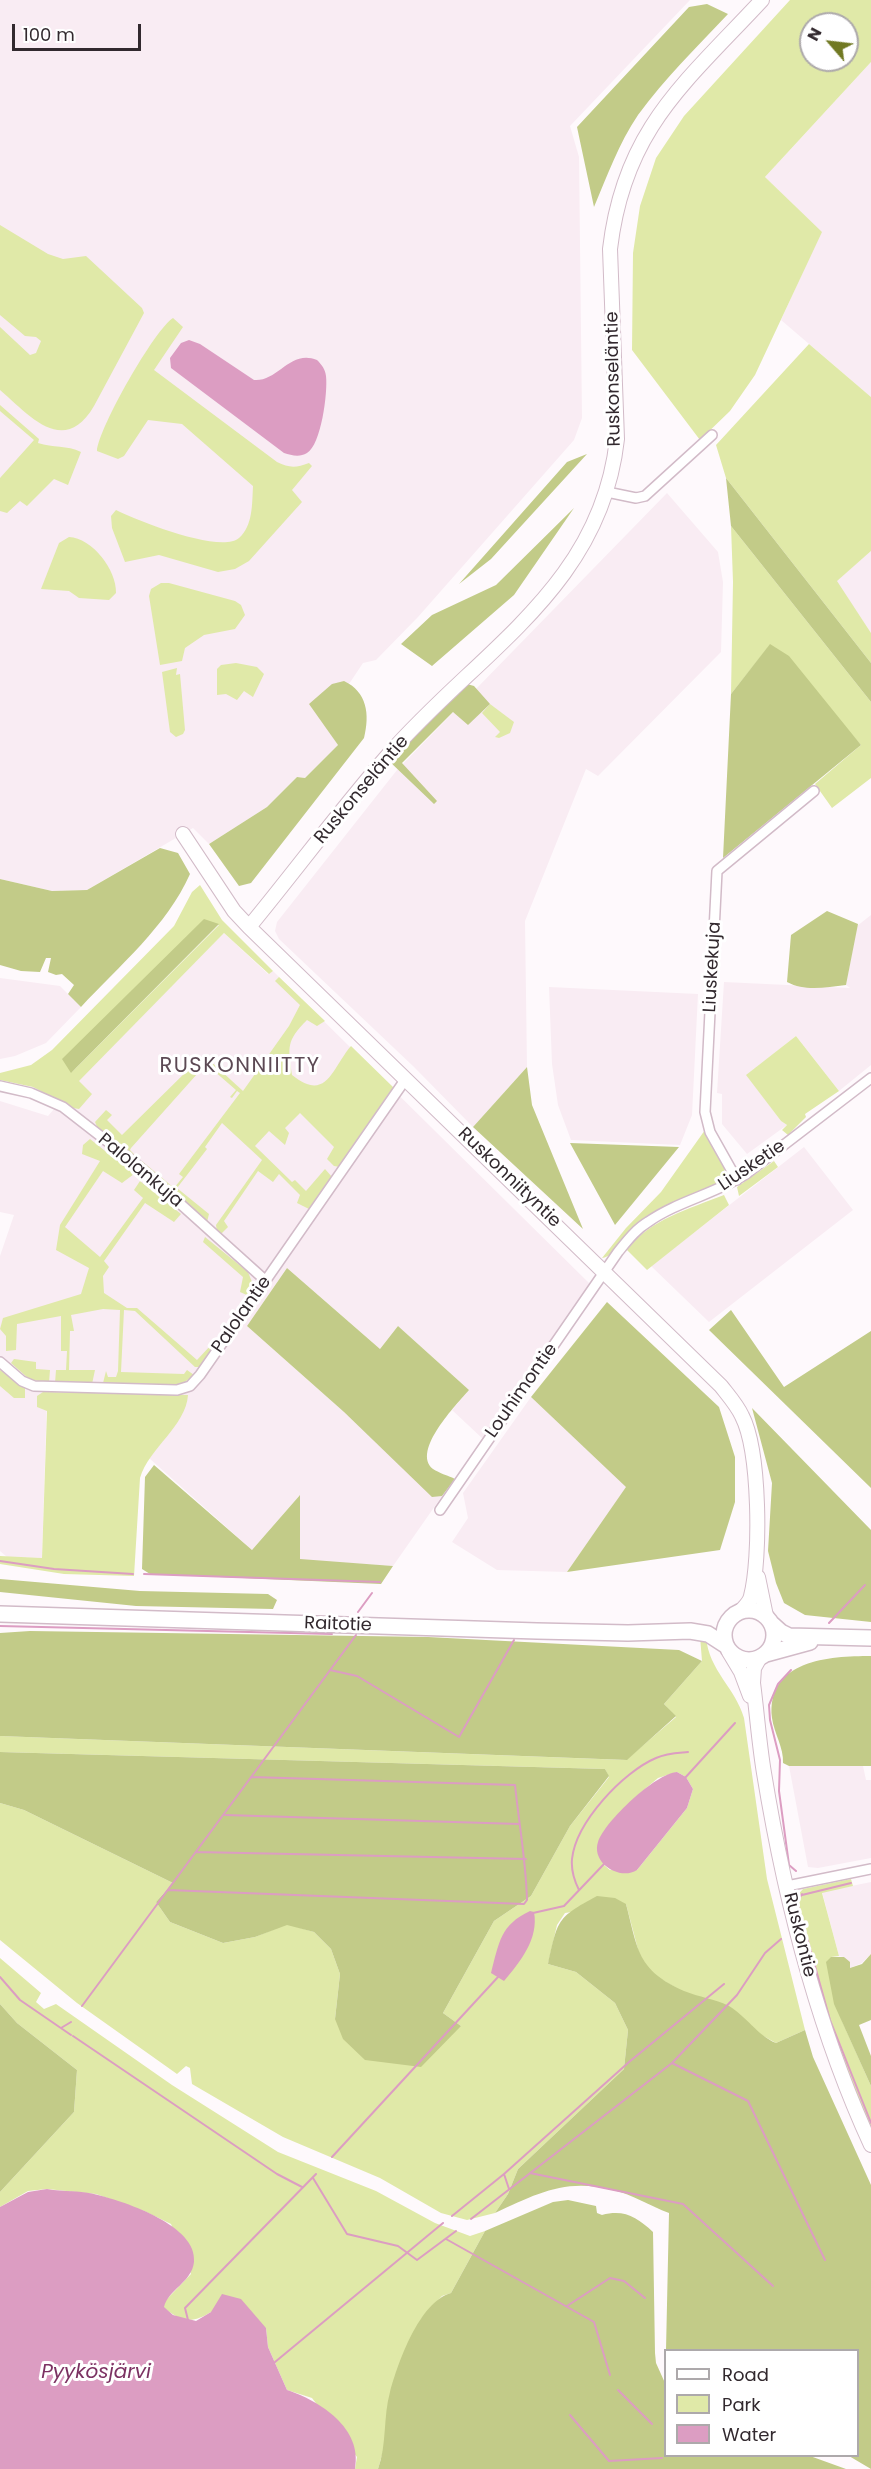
<!DOCTYPE html>
<html>
<head>
<meta charset="utf-8">
<style>
  body { margin:0 }
  #map { position:relative; width:871px; height:2469px; overflow:hidden; background:#fef9fc; font-family:Poppins,sans-serif }
  canvas { display:block }
  .legend { position:absolute; left:664px; top:2349px; width:195px; height:108px; box-sizing:border-box; background:#fff; border:2px solid #ada9ab; margin:0; padding:8px 10px; list-style:none; font-size:18px; color:#32292e }
  .legend li { display:flex; align-items:center; gap:12px; height:30px }
  .legend b { width:30px; border:2px solid #ada9ab }
  .north { position:absolute; left:799px; top:12px; width:60px; height:60px; box-sizing:border-box; background:#fff; border:2px solid #ada9ab; border-radius:50%; rotate:298deg; font-size:16px; font-weight:700; line-height:24px; text-align:center; color:#32292e }
  .north::after { content:''; display:block; margin:auto; width:21px; height:27px; background:#717923; clip-path:polygon(50% 0,100% 100%,50% 72%,0 100%) }
  .scale { position:absolute; left:12px; top:24px; width:129px; height:27px; box-sizing:border-box; border:3px solid #32292e; border-top:0; padding-left:8px; font-size:18px; line-height:21px; white-space:nowrap; color:#32292e; -webkit-text-stroke:4px #fff; paint-order:stroke }
</style>
</head>
<body>
<div id="map">
<canvas width="871" height="2469"></canvas>
<ul class="legend">
<li><b style="height:8px;background:#fff"></b>Road</li>
<li><b style="height:16px;background:#e0e9a8"></b>Park</li>
<li><b style="height:16px;background:#dc9dc2"></b>Water</li>
</ul>
<div class="north">N</div>
<div class="scale">100 m</div>
</div>
<script>
const g = document.querySelector('canvas').getContext('2d');
g.lineJoin = 'round';
function fill(path, color) { g.fillStyle = color; g.fill(path, 'evenodd'); }
function trace(path, color, width, dash) { g.strokeStyle = color; g.lineWidth = width; g.lineCap = dash ? 'butt' : 'round'; g.setLineDash(dash || []); g.stroke(path); }
function drawText(font, color, halo, rows, align = 'center') {
  g.font = font + ' Poppins,sans-serif'; g.lineWidth = 6; g.setLineDash([]); g.textBaseline = 'middle'; g.strokeStyle = halo; g.fillStyle = color; for (const [text, x, y, turn = 0] of rows) {
    g.save(); g.translate(x, y); g.rotate((+turn || 0) * Math.PI / 180); g.textAlign = isNaN(turn) ? turn : align; if (halo) g.strokeText(text, 0, 0); g.fillText(text, 0, 0); g.restore();
  }
}
const built = new Path2D(`
  M 0,0 L 690,0 L 570,126 L 579,157 L 582,418 L 574,440 L 418,617 L 376,660 L 363,663 L 349,684 L 316,712 L 338,745 L 305,778 L 297,777 L 267,807 L 209,844 L 193,828 L 87,890 L 52,891 L 0,879 Z
  M 871,62 L 871,397 L 781,320 L 821,232 L 765,177 Z
  M 667,493 L 718,552 L 723,582 L 721,652 L 598,776 L 586,769 L 525,921 L 527,1067 L 473,1127 L 414,1067 L 279,939 L 275,931 L 277,922 L 397,770 Z
  M 871,551 L 871,633 L 836,581 Z
  M 871,915 L 871,1065 L 839,1091 L 796,1036 L 747,1075 L 781,1121 L 787,1125 L 747,1154 L 722,1124 L 722,1094 L 717,1093 L 724,982 L 850,988 L 846,985 L 857,926 Z
  M 224,933 L 268,974 L 273,971 L 590,1284 L 483,1439 L 452,1410 L 469,1390 L 398,1326 L 380,1349 L 287,1268 L 247,1326 L 344,1412 L 432,1496 L 442,1496 L 393,1566 L 300,1560 L 299,1496 L 252,1550 L 149,1458 L 47,1397 L 42,1558 L 7,1557 L 0,1551 L 0,1256 L 14,1215 L 0,1212 L 0,1101 L 48,1116 L 61,1101 L 73,1108 L 78,1081 Z
  M 0,978 L 60,986 L 81,1007 L 46,1043 L 15,1056 L 0,1059 Z
  M 549,987 L 698,994 L 692,1115 L 680,1145 L 571,1140 L 558,1105 L 552,1064 Z
  M 804,1147 L 853,1210 L 709,1322 L 651,1266 Z
  M 531,1397 L 627,1487 L 567,1572 L 497,1570 L 452,1542 L 468,1518 L 463,1493 Z
  M 789,1766 L 863,1766 L 866,1780 L 871,1780 L 871,1858 L 818,1868 L 808,1867 Z
  M 871,1882 L 871,1954 L 862,1963 L 850,1968 L 844,1957 L 839,1956 L 822,1892 Z`);
const green = new Path2D(`
  M 790,0 L 871,0 L 871,62 L 765,177 L 822,232 L 755,375 L 730,411 L 700,440 L 632,350 L 633,253 L 640,206 L 656,158 L 684,116 ZM 811,24 L 847,24 L 847,60 L 811,60 Z
  M 0,225 L 48,254 L 63,259 L 86,256 L 142,308 L 144,313 L 94,406 C 64,457 30,416 0,390 L 0,327 L 30,355 L 36,353 L 41,341 L 36,337 L 25,336 L 0,315 Z
  M 173,318 L 183,327 L 154,370 L 277,462 C 289,468 296,468 309,463 L 312,466 L 292,490 L 302,502 L 249,561 L 235,569 L 218,572 L 159,555 L 125,562 L 112,528 L 111,516 L 116,510 C 136,520 220,554 239,538 C 253,526 252,504 253,486 L 182,424 L 148,420 L 124,456 L 118,459 L 97,451 C 99,427 155,329 173,318 Z
  M 809,344 L 871,397 L 871,551 L 837,581 L 871,633 L 871,663 L 726,478 L 716,445 Z
  M 0,405 L 39,439 L 38,443 C 53,448 67,445 81,452 L 68,485 L 54,479 L 27,506 L 20,501 L 7,513 L 0,511 L 0,478 L 34,440 L 0,411 Z
  M 731,526 L 871,702 L 871,778 L 832,808 L 815,784 L 861,745 L 770,645 L 731,694 L 733,582 Z
  M 69,537 C 92,538 117,570 116,593 L 109,600 L 79,598 L 69,591 L 41,589 L 59,543 Z
  M 161,583 L 169,583 L 235,601 L 241,605 L 245,615 L 235,629 L 204,635 L 185,648 L 182,661 L 160,665 L 149,596 L 151,589 Z
  M 236,663 L 257,667 L 264,674 L 253,697 L 244,691 L 237,700 L 226,694 L 217,695 L 217,669 L 221,665 Z
  M 177,668 L 176,675 L 180,674 L 185,730 L 183,734 L 176,737 L 170,732 L 162,672 Z
  M 490,704 L 514,722 L 510,733 L 499,738 L 495,737 L 500,732 L 482,713 Z
  M 200,885 L 222,920 L 273,971 L 269,974 L 224,933 L 79,1081 L 92,1094 L 79,1109 L 73,1108 L 33,1087 L 0,1080 L 0,1073 L 31,1065 L 52,1050 L 174,926 L 192,892 ZM 204,920 L 219,925 L 71,1073 Z
  M 279,977 L 325,1021 L 317,1026 L 307,1020 C 286,1041 288,1047 292,1075 C 327,1103 332,1068 351,1046 L 394,1088 L 340,1167 L 334,1166 L 327,1159 L 334,1147 L 300,1113 L 285,1128 L 289,1133 L 285,1145 L 269,1131 L 255,1146 L 292,1182 L 295,1180 L 306,1191 L 325,1169 L 332,1177 L 309,1209 L 297,1203 L 300,1195 L 279,1174 L 273,1182 L 258,1171 L 224,1221 L 228,1227 L 220,1235 L 217,1232 L 216,1225 L 262,1160 L 222,1123 L 205,1147 L 207,1149 L 177,1188 L 209,1214 L 207,1222 L 140,1166 L 142,1161 L 174,1188 L 183,1177 L 179,1174 L 240,1093 L 237,1091 L 232,1098 L 230,1097 L 236,1090 L 206,1064 L 131,1148 L 130,1150 L 135,1155 L 131,1157 L 99,1131 L 95,1122 L 106,1110 L 112,1115 L 107,1120 L 122,1135 L 194,1064 L 198,1067 L 208,1059 L 243,1091 L 289,1026 L 300,1005 L 275,981 Z
  M 796,1036 L 839,1091 L 805,1114 L 806,1117 L 788,1135 L 782,1130 L 787,1125 L 781,1121 L 746,1075 Z
  M 705,1130 C 712,1144 731,1167 723,1182 C 697,1200 663,1203 638,1223 C 627,1233 617,1256 602,1258 L 626,1228 L 661,1192 Z
  M 90,1139 L 134,1174 L 122,1183 L 103,1171 L 65,1227 L 100,1257 L 143,1198 L 134,1190 L 140,1181 L 181,1214 L 174,1222 L 145,1203 L 104,1261 L 109,1267 L 103,1276 L 104,1293 L 127,1308 L 137,1308 L 197,1360 L 212,1344 L 213,1348 L 200,1367 L 195,1367 L 135,1311 L 124,1310 L 121,1372 L 184,1374 L 187,1370 L 194,1375 L 182,1384 L 171,1387 L 103,1383 L 106,1371 L 108,1377 L 116,1377 L 118,1371 L 120,1310 L 103,1309 L 71,1315 L 74,1331 L 70,1331 L 69,1370 L 95,1370 L 92,1384 L 55,1383 L 56,1370 L 66,1370 L 67,1351 L 61,1351 L 61,1316 L 17,1324 L 16,1350 L 6,1351 L 6,1336 L 0,1329 L 3,1318 L 81,1294 L 89,1268 L 56,1250 L 60,1225 L 100,1161 L 82,1154 L 83,1145 Z
  M 774,1161 L 778,1167 L 739,1196 L 737,1187 Z
  M 724,1195 L 729,1205 L 647,1270 L 627,1250 C 650,1219 689,1209 724,1195 Z
  M 205,1237 L 248,1272 L 252,1282 L 249,1296 L 240,1292 L 243,1277 L 203,1242 Z
  M 14,1359 L 36,1362 L 36,1369 L 50,1370 L 49,1383 L 29,1379 L 11,1363 Z
  M 0,1370 L 25,1388 L 25,1398 L 14,1398 L 0,1386 Z
  M 43,1392 L 188,1395 C 186,1426 149,1448 140,1478 L 134,1576 L 64,1574 L 0,1564 L 0,1556 L 42,1558 L 47,1411 L 37,1407 L 37,1396 Z
  M 700,1636 L 706,1637 C 709,1671 735,1687 744,1718 L 767,1879 L 805,2030 L 776,2043 L 653,1975 L 640,1957 L 626,1904 L 565,1913 L 557,1925 L 548,1964 L 576,1972 L 615,2003 L 628,2030 L 624,2069 L 518,2169 L 508,2194 L 495,2213 L 467,2220 L 441,2213 L 380,2178 L 283,2137 L 192,2084 L 190,2068 L 186,2066 L 177,2074 L 77,2003 L 0,1940 L 0,1803 L 24,1810 L 173,1883 L 156,1902 L 170,1922 L 223,1943 L 255,1937 L 287,1924 L 314,1932 L 331,1949 L 340,1974 L 335,2019 L 461,2026 L 443,2013 L 494,1921 L 531,1896 L 570,1826 L 609,1777 L 605,1769 L 0,1752 L 0,1736 L 626,1760 L 676,1717 L 664,1704 L 702,1661 ZM 677,1772 L 686,1777 L 693,1789 L 687,1808 L 637,1870 L 610,1870 L 604,1865 L 598,1843 L 618,1816 L 638,1795 L 658,1778 Z
  M 851,1879 L 853,1886 L 822,1893 L 839,1956 L 831,1957 L 842,2021 L 871,2086 L 871,2132 L 827,2022 L 794,1899 L 803,1889 Z
  M 0,1958 L 41,1993 L 36,2002 L 44,2009 L 56,2004 L 172,2085 L 278,2152 L 376,2191 L 435,2223 L 470,2236 L 485,2231 L 451,2293 L 442,2296 L 421,2319 L 378,2469 L 355,2469 L 357,2457 L 312,2398 L 287,2390 L 268,2347 L 266,2328 L 211,2312 C 192,2324 181,2322 163,2307 L 165,2301 L 191,2274 L 171,2224 L 144,2211 L 96,2194 L 47,2189 L 28,2191 L 0,2207 L 0,2192 L 74,2112 L 77,2070 L 17,2023 L 0,2004 Z`);
const forest = new Path2D(`
  M 707,4 L 728,14 C 697,47 665,78 638,115 C 619,143 607,176 594,207 L 577,127 L 689,7 Z
  M 587,454 L 491,559 L 459,584 L 567,462 Z
  M 726,478 L 871,663 L 871,702 L 731,526 Z
  M 574,508 L 514,595 L 432,666 L 401,644 L 432,615 L 496,585 Z
  M 770,644 L 789,656 L 861,745 L 723,858 L 731,694 Z
  M 344,681 C 367,692 370,714 364,738 L 251,883 L 239,886 L 209,844 L 267,807 L 297,777 L 305,778 L 338,745 L 309,704 L 332,684 Z
  M 467,684 L 474,686 L 490,704 L 468,725 L 453,712 L 402,763 L 437,801 L 434,804 L 389,761 Z
  M 160,848 L 178,853 L 190,874 C 167,926 119,966 81,1007 L 68,994 L 74,985 L 62,974 L 56,975 L 48,972 L 51,958 L 46,958 L 40,972 L 21,971 L 0,965 L 0,879 L 52,891 L 87,890 Z
  M 827,911 L 858,924 L 846,985 C 826,987 806,992 787,982 L 791,935 Z
  M 204,919 L 219,924 L 71,1073 L 62,1059 Z
  M 527,1067 L 532,1105 L 583,1229 L 473,1127 Z
  M 570,1143 L 679,1147 L 615,1225 Z
  M 287,1268 L 380,1349 L 398,1326 L 469,1390 C 457,1404 411,1451 433,1469 C 439,1473 449,1476 455,1479 L 442,1496 L 432,1497 L 344,1412 L 247,1326 Z
  M 607,1302 L 719,1407 L 735,1457 L 735,1502 L 720,1550 L 567,1572 L 626,1487 L 531,1397 Z
  M 731,1310 L 784,1387 L 871,1331 L 871,1488 L 709,1330 Z
  M 752,1408 L 871,1530 L 871,1622 L 805,1615 L 784,1603 L 776,1583 L 768,1551 L 772,1483 Z
  M 154,1465 L 252,1550 L 300,1495 L 300,1559 L 393,1566 L 381,1584 L 150,1574 L 142,1569 L 145,1477 Z
  M 0,1579 L 140,1591 L 268,1594 L 277,1600 L 273,1609 L 136,1606 L 0,1592 Z
  M 30,1631 L 428,1637 L 679,1650 L 702,1661 L 664,1704 L 676,1716 L 627,1760 L 0,1736 L 0,1633 Z
  M 871,1656 L 871,1766 L 789,1766 L 783,1763 C 784,1748 774,1733 772,1718 C 766,1660 829,1656 871,1656 Z
  M 0,1752 L 605,1769 L 609,1776 L 570,1826 L 531,1896 L 494,1921 L 443,2013 L 461,2026 L 421,2067 L 365,2060 L 343,2039 L 335,2019 L 340,1974 L 331,1949 L 314,1932 L 287,1925 L 255,1937 L 223,1943 L 170,1922 L 156,1902 L 173,1883 L 24,1810 L 0,1803 Z
  M 597,1896 L 615,1898 L 626,1904 C 638,1950 637,1970 684,1991 C 699,1997 715,1999 729,2006 C 746,2016 757,2035 776,2043 L 805,2030 L 813,2057 L 871,2185 L 871,2469 L 849,2456 L 858,2456 L 858,2350 L 666,2350 L 669,2213 C 650,2206 632,2194 612,2190 C 565,2178 537,2194 495,2213 L 508,2194 L 518,2169 L 624,2069 L 628,2030 L 615,2003 L 576,1972 L 548,1964 C 558,1920 556,1918 597,1896 Z
  M 871,1954 L 871,2020 L 859,2025 L 871,2056 L 871,2086 L 834,2004 L 826,1962 L 831,1957 L 844,1957 L 850,1962 L 850,1968 L 862,1964 Z
  M 0,2004 L 17,2023 L 77,2070 L 74,2112 L 0,2192 Z
  M 568,2200 L 596,2206 L 597,2213 L 602,2215 C 624,2209 637,2217 653,2232 L 655,2353 L 656,2363 L 665,2383 L 666,2456 L 810,2456 L 846,2469 L 378,2469 C 387,2444 383,2417 390,2392 C 398,2363 419,2302 451,2293 L 485,2231 L 553,2202 Z`);
const water = new Path2D(`
  M 189,340 L 200,344 L 254,380 C 278,382 290,349 317,360 C 322,365 325,369 326,376 C 328,393 321,445 307,453 C 299,458 291,455 284,453 L 171,368 L 170,358 L 181,343 Z
  M 677,1772 L 686,1777 L 693,1789 L 687,1808 L 637,1870 C 620,1881 591,1863 598,1842 C 605,1821 656,1773 677,1772 Z
  M 530,1911 L 534,1912 C 539,1939 520,1962 504,1981 L 491,1973 C 499,1943 500,1925 530,1911 Z
  M 47,2189 C 64,2192 82,2190 98,2195 C 126,2202 198,2226 194,2262 C 192,2282 168,2290 164,2307 L 173,2315 L 196,2321 L 211,2312 L 222,2294 L 241,2299 L 266,2328 L 268,2347 L 287,2390 C 320,2401 363,2428 355,2469 L 0,2469 L 0,2207 L 28,2192 Z`);
const stream = new Path2D(`
  M 0,1561 L 54,1569 L 133,1574
  M 144,1574 L 380,1582
  M 358,1612 L 372,1593
  M 829,1623 L 865,1585
  M 0,1626 L 332,1634
  M 330,1670 L 357,1676 L 459,1737 L 514,1640
  M 791,1670 L 778,1684 L 769,1705 L 770,1720 L 780,1760 L 779,1791 L 789,1865 L 796,1871
  M 684,1779 L 735,1723
  M 225,1815 L 519,1824
  M 196,1852 L 526,1859
  M 168,1890 L 524,1904 L 527,1900 C 526,1861 519,1824 515,1785 L 251,1777
  M 579,1890 C 574,1880 571,1870 572,1859 C 576,1822 623,1772 656,1758 C 667,1753 677,1753 688,1752
  M 802,1894 L 797,1902 L 830,2020 L 871,2123
  M 802,1895 L 851,1883
  M 533,1913 L 564,1906 L 604,1864
  M 0,1977 L 20,2000 L 71,2035
  M 82,2006 L 356,1635
  M 61,2028 L 71,2022
  M 73,2036 L 277,2174 L 302,2187
  M 672,2063 L 748,2101 L 825,2260
  M 332,2157 L 498,1977
  M 530,2173 L 683,2204 L 773,2286
  M 504,2174 L 509,2189
  M 313,2178 L 347,2234 L 398,2246 L 417,2260 L 456,2231
  M 452,2216 L 504,2174 L 629,2062 L 724,1984
  M 471,2219 L 672,2063 L 737,1995 L 765,1953 L 781,1939
  M 446,2239 L 594,2322 L 610,2375
  M 567,2306 L 610,2278 L 624,2281 L 645,2298
  M 188,2320 L 185,2308 L 316,2174
  M 275,2362 L 443,2223
  M 618,2390 L 652,2424
  M 570,2415 L 609,2461 L 662,2458`);
const street = new Path2D(`
  M 607,492 L 636,498 L 645,496 L 712,435
  M 0,1086 L 31,1093 L 63,1107 L 135,1163 L 266,1281
  M 737,1180 L 710,1132 L 705,1112 L 717,871 L 814,791
  M 0,1362 L 22,1381 L 34,1386 L 177,1390 L 190,1386 L 200,1375 L 405,1080
  M 440,1510 L 618,1252 C 627,1241 636,1229 648,1222 C 678,1201 715,1194 746,1174 L 871,1078
  M 787,1886 L 871,1869`);
const secondary = new Path2D(`
  M 183,834 L 234,911 L 249,927 L 721,1386 C 728,1395 737,1405 742,1416 C 760,1451 761,1558 751,1596 C 750,1602 745,1606 741,1611
  M 249,927 C 296,870 340,810 389,754 C 479,651 601,587 617,439 L 610,249 C 624,129 685,83 762,0
  M 758,1577 L 766,1616
  M 729,1652 L 741,1672 L 750,1696
  M 759,1659 L 754,1668 L 753,1683 C 757,1713 759,1743 764,1773 C 785,1901 817,2028 871,2145`);
const primary = new Path2D(`
  M724 1635a25 25 0 1 1 50 0a25 25 0 1 1-50 0Z
  M 0,1614 L 537,1631 L 628,1633 L 690,1631 L 708,1634 L 725,1645
  M 771,1623 L 781,1632 L 789,1636 L 871,1638
  M 766,1654 L 810,1642`);
const streetNames = [
  ["Ruskonseläntie",614,379,-91],
  ["Ruskonseläntie",362,790,-50],
  ["Liuskekuja",713,967,-87],
  ["Liusketie",752,1166,-34],
  ["Palolankuja",140,1171,40],
  ["Ruskonniityntie",509,1178,44],
  ["Palolantie",242,1315,-55],
  ["Louhimontie",522,1391,-55],
  ["Raitotie",338,1625,2],
  ["Ruskontie",799,1935,76]
];
const waterNames = [
  ["Pyykösjärvi",96,2373]
];
const quarterNames = [
  ["RUSKONNIITTY",240,1067]
];
fill(built, '#f9ecf3');
fill(green, '#e0e9a8');
fill(forest, '#c2cb88');
fill(water, '#dc9dc2');
trace(stream, '#dc9dc2', 2);
trace(street, '#d2bbc8', 12);
trace(secondary, '#d2bbc8', 16);
trace(primary, '#d2bbc8', 18);
trace(street, '#fff', 9);
trace(secondary, '#fff', 14);
trace(primary, '#fff', 15);
drawText('18px', '#32292e', '#fff', streetNames);
drawText('italic 20px', '#7c3263', '#fff', waterNames);
g.letterSpacing = '1.5px';
drawText('21px', '#5c4954', '#fff', quarterNames);
g.letterSpacing = '0px';
</script>
</body>
</html>
